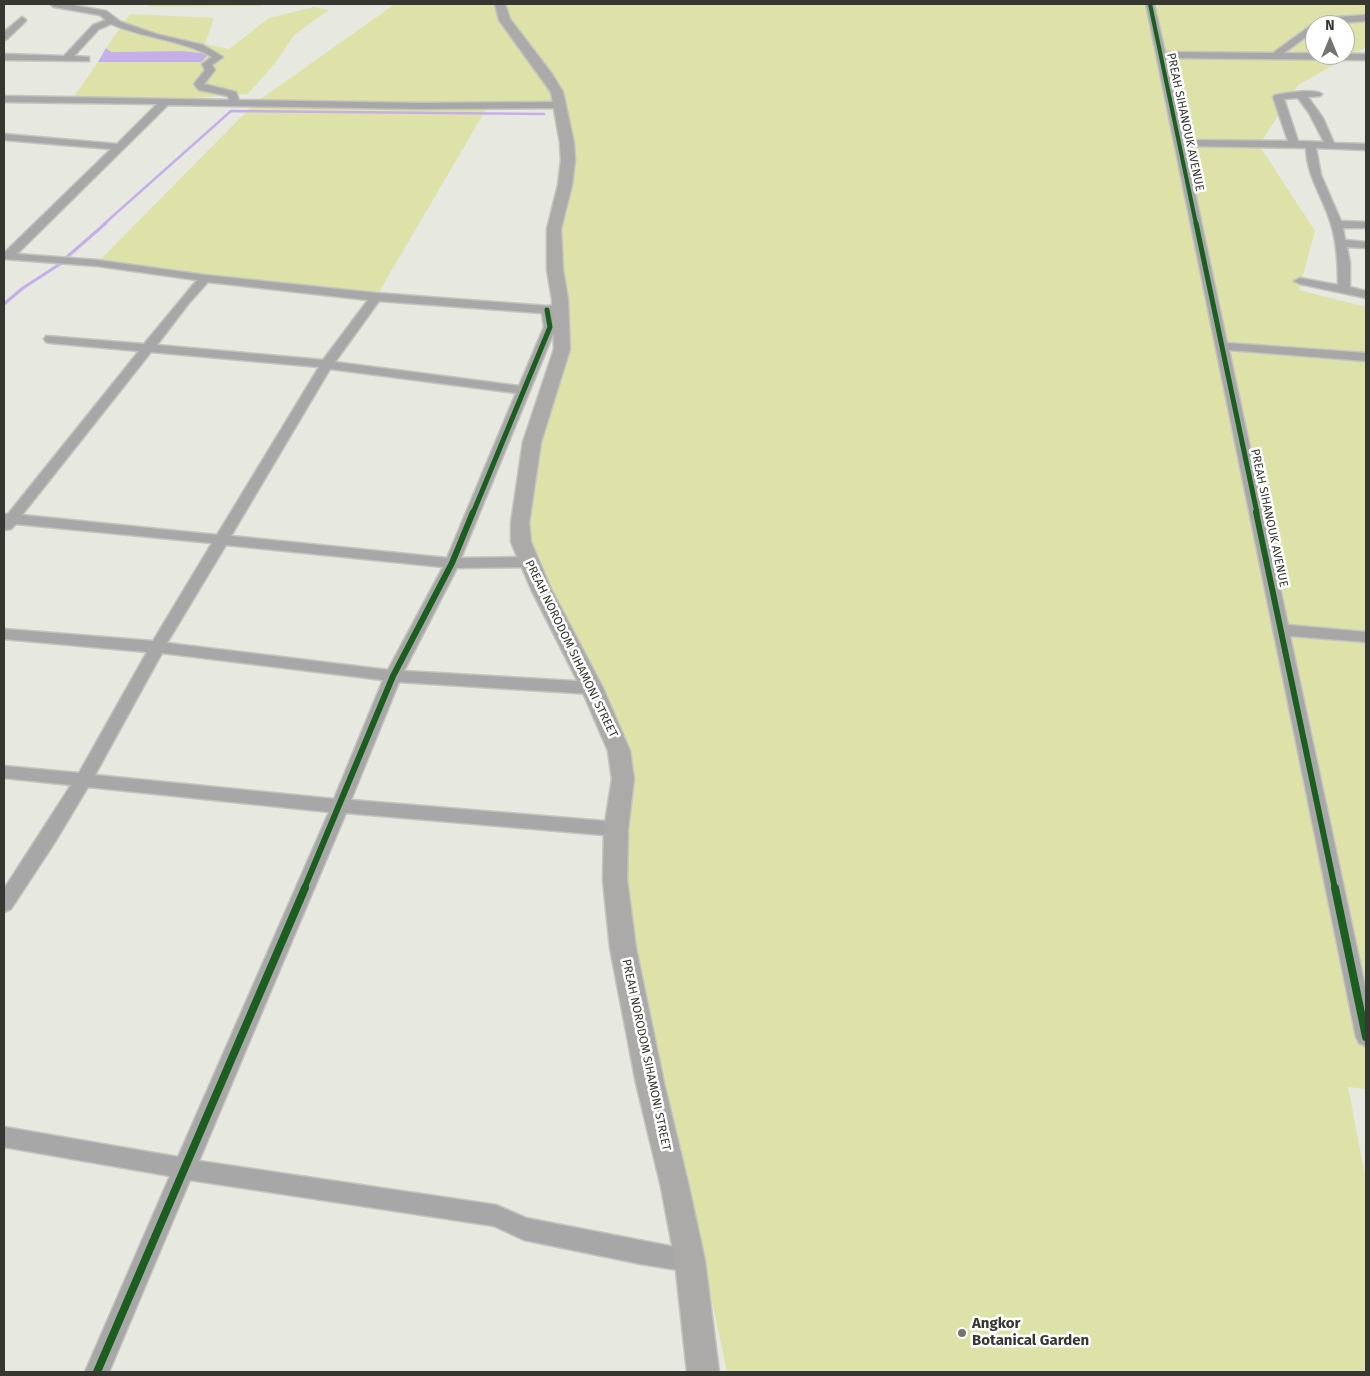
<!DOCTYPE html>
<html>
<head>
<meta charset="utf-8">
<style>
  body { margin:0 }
  #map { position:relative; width:1370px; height:1376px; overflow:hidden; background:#e7e8e0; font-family:"Fira Sans",sans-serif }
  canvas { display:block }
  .frame { position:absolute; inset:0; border:5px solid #363731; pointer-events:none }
  .north { position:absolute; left:1305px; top:15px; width:50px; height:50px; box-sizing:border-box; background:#fff; border:1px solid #afafad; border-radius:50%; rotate:0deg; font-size:14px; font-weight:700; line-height:20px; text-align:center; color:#363731 }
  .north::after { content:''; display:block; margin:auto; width:18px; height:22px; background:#74756e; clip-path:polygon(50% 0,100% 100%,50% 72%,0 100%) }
</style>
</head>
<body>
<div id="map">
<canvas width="1370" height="1376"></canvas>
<div class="frame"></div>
<div class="north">N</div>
</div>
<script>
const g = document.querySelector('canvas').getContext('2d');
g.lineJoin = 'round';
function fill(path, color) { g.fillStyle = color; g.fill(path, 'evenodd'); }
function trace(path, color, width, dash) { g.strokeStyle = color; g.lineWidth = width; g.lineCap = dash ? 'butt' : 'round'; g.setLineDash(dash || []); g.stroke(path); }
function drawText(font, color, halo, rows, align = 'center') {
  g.font = font + ' "Fira Sans",sans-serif'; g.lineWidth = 5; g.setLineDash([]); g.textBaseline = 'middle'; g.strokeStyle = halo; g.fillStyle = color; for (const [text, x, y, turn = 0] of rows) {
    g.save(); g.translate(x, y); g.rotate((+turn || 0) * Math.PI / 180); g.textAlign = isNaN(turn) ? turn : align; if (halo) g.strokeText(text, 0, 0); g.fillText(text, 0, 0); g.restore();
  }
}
const green = new Path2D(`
  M 60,4 L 265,4 L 261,6 L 151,7 L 144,4 Z
  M 395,4 L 1366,4 L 1366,47 L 1298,85 L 1259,145 L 1315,231 L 1299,290 L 1366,307 L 1366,1089 L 1348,1087 L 1366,1180 L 1366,1372 L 727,1372 L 704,1264 L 623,948 L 623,779 L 520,523 L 562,349 L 554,229 L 565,185 L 560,105 L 488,106 L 376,297 L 97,263 L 255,103 ZM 1315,25 L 1345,25 L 1345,55 L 1315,55 Z
  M 314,7 L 329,10 L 294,35 L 276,62 L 248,94 L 183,99 L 73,98 L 98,62 L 200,62 L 208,54 L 182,51 L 111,52 L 106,48 L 130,14 L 214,18 L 205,44 L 229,49 L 269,18 Z`);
const water = new Path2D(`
  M 106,48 L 111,52 L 182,51 L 209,54 L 201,62 L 98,62 Z`);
const streamFar1 = new Path2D(`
  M 104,224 L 231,111 L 544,114`);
const stream = new Path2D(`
  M 67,257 L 106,223
  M 4,304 L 23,288 L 60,264`);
const minor = new Path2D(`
  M 50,4 L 67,4 L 106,11 L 121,22 L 156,34 L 203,45 L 223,57 L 212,65 L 215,70 L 204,84 L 236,92 L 239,100 L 420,103 L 561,102 L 566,105 L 561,108 L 420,109 L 168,105 L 17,254 L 97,260 L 205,275 L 376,293 L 547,306 L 556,305 L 562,309 L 560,312 L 554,313 L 556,327 L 461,558 L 529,557 L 534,559 L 536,562 L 534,565 L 529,567 L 457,568 L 404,671 L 592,682 L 598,684 L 600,688 L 598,692 L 592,694 L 399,682 L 351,800 L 616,822 L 622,824 L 625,829 L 622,834 L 616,836 L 346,813 L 199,1161 L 496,1205 L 526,1218 L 690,1250 L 698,1253 L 701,1261 L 698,1269 L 690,1272 L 641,1264 L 524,1240 L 494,1226 L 190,1180 L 109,1372 L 85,1372 L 170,1176 L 4,1147 L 4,1127 L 178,1157 L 329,812 L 88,787 L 55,842 L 11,909 L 4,912 L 4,889 L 71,785 L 4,778 L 4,766 L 79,773 L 147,652 L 4,639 L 4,629 L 153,641 L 212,543 L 16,524 L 11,529 L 4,530 L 4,514 L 8,514 L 139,351 L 50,343 L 46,342 L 44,339 L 46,336 L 144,344 L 197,280 L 97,266 L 4,259 L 4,253 L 111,149 L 4,140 L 4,134 L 117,144 L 157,104 L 4,102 L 4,96 L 229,100 L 228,96 L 199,90 L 194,84 L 205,70 L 202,64 L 212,57 C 183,40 143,38 111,24 L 99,29 L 74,56 L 89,57 L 89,61 L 4,60 L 4,54 L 64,56 L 93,25 L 106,20 L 100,15 L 54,7 ZM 208,282 L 368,300 L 323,360 L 157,345 L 189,303 ZM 379,301 L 542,313 L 544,327 L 519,386 L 335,362 ZM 151,352 L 319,367 L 217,535 L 22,515 ZM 330,369 L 516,393 L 447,558 L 231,536 ZM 226,545 L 443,567 L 388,670 L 167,643 ZM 162,653 L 383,680 L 334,799 L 95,775 Z
  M 1146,4 L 1154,4 L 1165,52 L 1273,53 L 1313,24 L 1337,17 L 1366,15 L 1366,21 L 1315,25 L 1315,30 L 1284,53 L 1366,54 L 1366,60 L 1166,58 L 1183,140 L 1288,141 L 1273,97 L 1275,95 C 1286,93 1313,88 1322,94 L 1320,96 L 1308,97 L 1323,118 L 1334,143 L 1366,144 L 1366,150 L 1316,148 L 1321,175 L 1341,221 L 1366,222 L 1366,228 L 1343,228 L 1345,240 L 1366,242 L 1366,248 L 1347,247 L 1350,263 L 1350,287 L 1366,291 L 1366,298 L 1300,284 L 1294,281 L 1300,278 L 1338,285 C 1338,265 1337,243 1331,224 C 1323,197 1307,177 1306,148 L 1185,146 L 1227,343 L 1366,353 L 1366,361 L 1229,350 L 1288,625 L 1366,632 L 1366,642 L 1290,636 L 1366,991 L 1366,1046 L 1359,1043 L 1356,1037 ZM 1298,98 L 1309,113 L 1324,142 L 1298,141 L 1284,99 Z
  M 22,17 L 26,20 L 25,22 L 7,39 L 4,40 L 4,32 Z`);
const major = new Path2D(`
  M 495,4 L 505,4 L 510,19 L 552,74 L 563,92 L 574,143 L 575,160 L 572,185 L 561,229 L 563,270 L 568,299 L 570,349 L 541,442 L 529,523 L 531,542 L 551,589 L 603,688 L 630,751 L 634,779 L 628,829 L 627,880 L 636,948 L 664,1083 L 689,1187 L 705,1261 L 719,1372 L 687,1372 L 675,1261 L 661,1187 L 636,1083 L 610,948 L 603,880 L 604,829 L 612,779 L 608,751 L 581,688 L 531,589 L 511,542 L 511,523 L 523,442 L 554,349 L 552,299 L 547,270 L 547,229 L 558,185 L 561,160 L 560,143 L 551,92 L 499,20 Z`);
const cyclewayFar3 = new Path2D(`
  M 1150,4 L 1196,224`);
const cyclewayFar2 = new Path2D(`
  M 1196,223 L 1257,513
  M 473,513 L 550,327 L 547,310`);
const cyclewayFar1 = new Path2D(`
  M 1256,512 L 1335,889
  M 304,889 L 393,676 L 452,563 L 473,512`);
const cycleway = new Path2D(`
  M 1335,888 L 1366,1037
  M 97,1372 L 305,888`);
const markers = [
  [962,1333,5,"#74756e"]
];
const streetNames = [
  ["PREAH SIHANOUK AVENUE",1185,122,78],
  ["PREAH SIHANOUK AVENUE",1269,518,78],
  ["PREAH NORODOM SIHAMONI STREET",571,649,64],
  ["PREAH NORODOM SIHAMONI STREET",646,1055,78]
];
const nearPoinames = [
  ["Angkor",972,1324],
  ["Botanical Garden",972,1341]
];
fill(green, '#dee2a8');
fill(water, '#c5afe9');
trace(streamFar1, '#c5afe9', 2.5);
trace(stream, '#c5afe9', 3);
trace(minor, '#c3c4be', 3);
trace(major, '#c3c4be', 3);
fill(minor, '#a8a7a8');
fill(major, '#abaaa9');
trace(cyclewayFar3, '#1b5e20', 4);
trace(cyclewayFar2, '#1b5e20', 5);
trace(cyclewayFar1, '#1b5e20', 6);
trace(cycleway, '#1b5e20', 8);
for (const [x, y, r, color] of markers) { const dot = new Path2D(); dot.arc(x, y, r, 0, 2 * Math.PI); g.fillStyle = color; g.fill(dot); trace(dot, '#fff', 2); }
drawText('12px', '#363731', '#fff', streetNames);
drawText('bold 15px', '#363731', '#fff', nearPoinames, 'left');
</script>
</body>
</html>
